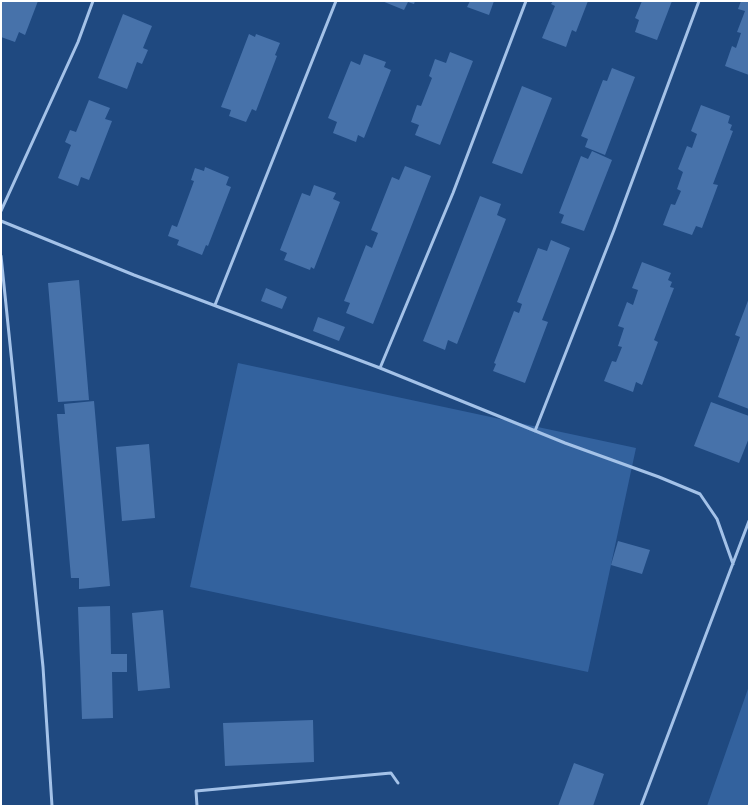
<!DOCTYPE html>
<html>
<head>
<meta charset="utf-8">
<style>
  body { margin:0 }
  #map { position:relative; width:750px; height:807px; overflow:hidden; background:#1f4980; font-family:Manrope,sans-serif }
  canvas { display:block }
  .frame { position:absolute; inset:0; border:2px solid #fff; pointer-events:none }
</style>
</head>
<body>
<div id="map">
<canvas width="750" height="807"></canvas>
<div class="frame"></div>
</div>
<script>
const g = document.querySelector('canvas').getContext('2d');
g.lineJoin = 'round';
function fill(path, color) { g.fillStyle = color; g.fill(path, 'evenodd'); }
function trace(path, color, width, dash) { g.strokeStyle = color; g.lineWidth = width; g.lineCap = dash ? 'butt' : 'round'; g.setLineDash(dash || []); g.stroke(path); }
const green = new Path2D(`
  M 238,363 L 636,448 L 588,672 L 190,587 Z
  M 749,686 L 749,806 L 707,806 Z`);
const building = new Path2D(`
  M 1,1 L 38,1 L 25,35 L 19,32 L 15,42 L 1,37 Z
  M 382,1 L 415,1 L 414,4 L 408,2 L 404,10 Z
  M 470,1 L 494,1 L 489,15 L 467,7 Z
  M 553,1 L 588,1 L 576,32 L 572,30 L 566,47 L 542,38 L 555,6 L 551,4 Z
  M 642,1 L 672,1 L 657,40 L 635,32 L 639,20 L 635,18 Z
  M 741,1 L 749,1 L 749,75 L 725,66 L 732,46 L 736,48 L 741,33 L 737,32 L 745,11 L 738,9 Z
  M 123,14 L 152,26 L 143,48 L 148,50 L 142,64 L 137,62 L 127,89 L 98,78 Z
  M 249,34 L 255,37 L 256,34 L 280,43 L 275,55 L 277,56 L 256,111 L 252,109 L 246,122 L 229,116 L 231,110 L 221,107 Z
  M 450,52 L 473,61 L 440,145 L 415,135 L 419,125 L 411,122 L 417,105 L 421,106 L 432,78 L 429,76 L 435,59 L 446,63 Z
  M 364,54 L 386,62 L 384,67 L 391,70 L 364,138 L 358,135 L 356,142 L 333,133 L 337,122 L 328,118 L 351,61 L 360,65 Z
  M 612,68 L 635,77 L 605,155 L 585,147 L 588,139 L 581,136 L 603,80 L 607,81 Z
  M 522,86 L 552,98 L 522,174 L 492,163 Z
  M 89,100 L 110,108 L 105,119 L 112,121 L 89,180 L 81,177 L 78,186 L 58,178 L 71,145 L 65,142 L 70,130 L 76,132 Z
  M 701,105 L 730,116 L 728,123 L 732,125 L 730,130 L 733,131 L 713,184 L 718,185 L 702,228 L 696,226 L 692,235 L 663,225 L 671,204 L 675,205 L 681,191 L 677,189 L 683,172 L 678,169 L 687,146 L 692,148 L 697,134 L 691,131 Z
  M 592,151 L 612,160 L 584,231 L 561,223 L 564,215 L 559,213 L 581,156 L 588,159 Z
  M 405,166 L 431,176 L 373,324 L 346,313 L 350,303 L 344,301 L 366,245 L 372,248 L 378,233 L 371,230 L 392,177 L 399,180 Z
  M 205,167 L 229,177 L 226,185 L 231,187 L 208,246 L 206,245 L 202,255 L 177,245 L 179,240 L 168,236 L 172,225 L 177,227 L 194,181 L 191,180 L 195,168 L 204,171 Z
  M 314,185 L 336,193 L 333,199 L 340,202 L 314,269 L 311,267 L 310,270 L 284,260 L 287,253 L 280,250 L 302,193 L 310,196 Z
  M 480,196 L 501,204 L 497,215 L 506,219 L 457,344 L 448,340 L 445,350 L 423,341 Z
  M 551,240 L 570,248 L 542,320 L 548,322 L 525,383 L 493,371 L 496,364 L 494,363 L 514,311 L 519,313 L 522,304 L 517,302 L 538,248 L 547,251 Z
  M 642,262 L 671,273 L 668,280 L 672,282 L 670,287 L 674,288 L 654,340 L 658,342 L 642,385 L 636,382 L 633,392 L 604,381 L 612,361 L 616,362 L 622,347 L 618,346 L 624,328 L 618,326 L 627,302 L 633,305 L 638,290 L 632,288 Z
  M 79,280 L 89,400 L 58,402 L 48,283 Z
  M 266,288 L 287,297 L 282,309 L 261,301 Z
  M 749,298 L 749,409 L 718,397 L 740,337 L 735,335 Z
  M 318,317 L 345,327 L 339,341 L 313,331 Z
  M 94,401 L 110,586 L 79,589 L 79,578 L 71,578 L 57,414 L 65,414 L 64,404 Z
  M 711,402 L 749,416 L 749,438 L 739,463 L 694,446 Z
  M 149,444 L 155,518 L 122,521 L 116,447 Z
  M 618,541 L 650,550 L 642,574 L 611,565 Z
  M 110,606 L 111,654 L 127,654 L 127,672 L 112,672 L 113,718 L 82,719 L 78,607 Z
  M 163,610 L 170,688 L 138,691 L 132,613 Z
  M 313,720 L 314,762 L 225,766 L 223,723 Z
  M 574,763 L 604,774 L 593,806 L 558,806 Z`);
const service = new Path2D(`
  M 1,211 L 78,42 L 93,1
  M 1,221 L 134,275 L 380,368 L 565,443 L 659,477 L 700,494 L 717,519 L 733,564
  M 1,256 L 43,667 L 52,806
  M 215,305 L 336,1
  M 380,368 L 453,193 L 526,1
  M 535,431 L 614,230 L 699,1
  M 197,806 L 196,791 L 391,773 L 398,783
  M 641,806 L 749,521`);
fill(green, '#33629e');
fill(building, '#4772aa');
trace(service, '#a4c2e8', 3);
</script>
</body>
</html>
